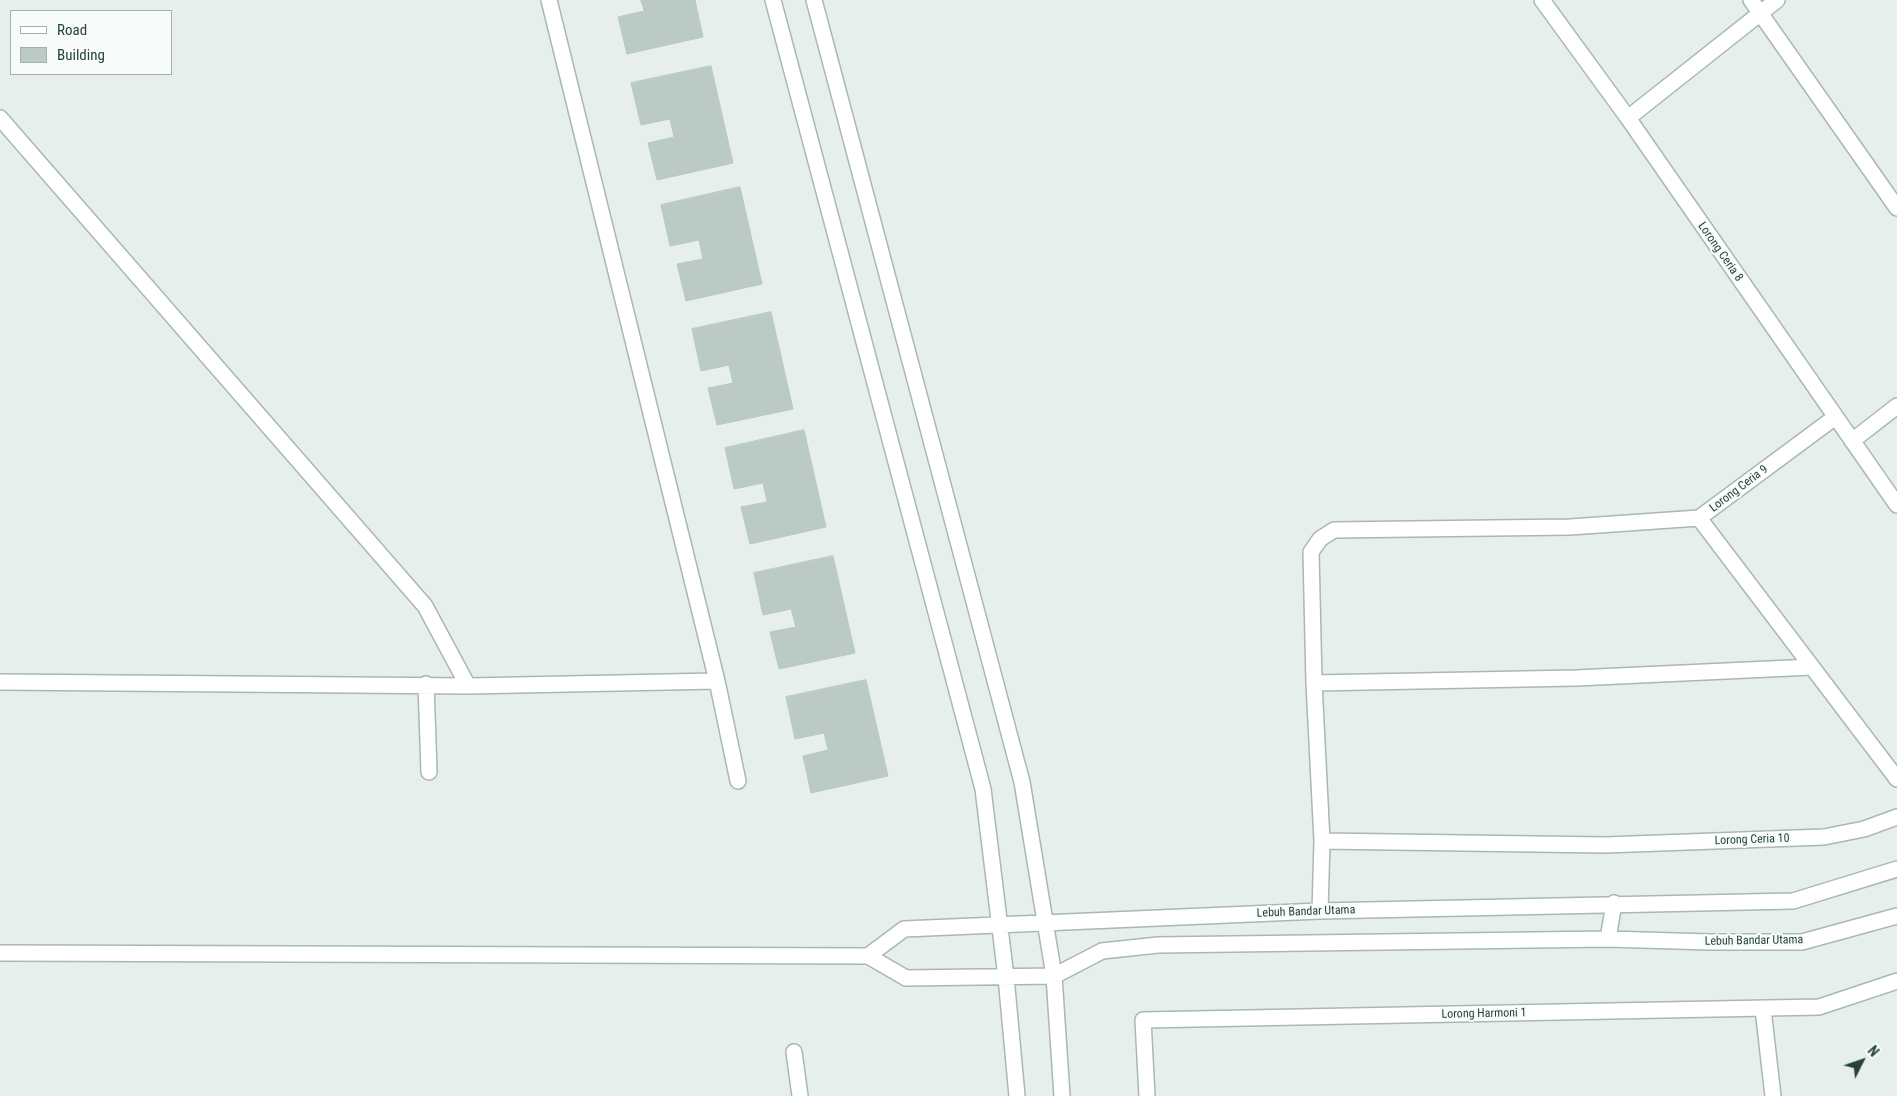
<!DOCTYPE html>
<html>
<head>
<meta charset="utf-8">
<style>
  body { margin:0 }
  #map { position:relative; width:1897px; height:1096px; overflow:hidden; background:#e6efeb; font-family:"Roboto Condensed",sans-serif }
  canvas { display:block }
  .legend { position:absolute; left:10px; top:10px; width:162px; height:65px; box-sizing:border-box; background:#f7fbf9; border:1px solid #a3b1ad; margin:0; padding:6px 9px; list-style:none; font-size:15px; color:#24423a }
  .legend li { display:flex; align-items:center; gap:10px; height:25px }
  .legend b { width:25px; border:1px solid #a3b1ad }
  .north { position:absolute; left:1837px; top:1036px; width:50px; height:50px; -webkit-text-stroke:4px #f7fbf9; paint-order:stroke; rotate:49deg; font-size:14px; font-weight:700; line-height:20px; text-align:center; color:#24423a }
  .north::after { content:''; display:block; margin:auto; width:18px; height:22px; background:#24423a; clip-path:polygon(50% 0,100% 100%,50% 72%,0 100%) }
</style>
</head>
<body>
<div id="map">
<canvas width="1897" height="1096"></canvas>
<ul class="legend">
<li><b style="height:6px;background:#fff"></b>Road</li>
<li><b style="height:14px;background:#bbcac4"></b>Building</li>
</ul>
<div class="north">N</div>
</div>
<script>
const g = document.querySelector('canvas').getContext('2d');
g.lineJoin = 'round';
function fill(path, color) { g.fillStyle = color; g.fill(path, 'evenodd'); }
function trace(path, color, width, dash) { g.strokeStyle = color; g.lineWidth = width; g.lineCap = dash ? 'butt' : 'round'; g.setLineDash(dash || []); g.stroke(path); }
function drawText(font, color, halo, rows, align = 'center') {
  g.font = font + ' "Roboto Condensed",sans-serif'; g.lineWidth = 4.5; g.setLineDash([]); g.textBaseline = 'middle'; g.strokeStyle = halo; g.fillStyle = color; for (const [text, x, y, turn = 0] of rows) {
    g.save(); g.translate(x, y); g.rotate((+turn || 0) * Math.PI / 180); g.textAlign = isNaN(turn) ? turn : align; if (halo) g.strokeText(text, 0, 0); g.fillText(text, 0, 0); g.restore();
  }
}
const building = new Path2D(`
  M 641,0 L 695,0 L 703,37 L 627,54 L 618,17 L 644,11 Z
  M 711,66 L 733,163 L 657,180 L 648,143 L 674,137 L 670,119 L 641,125 L 631,83 Z
  M 740,187 L 762,284 L 686,301 L 677,264 L 703,259 L 699,240 L 670,246 L 661,205 Z
  M 771,312 L 793,409 L 717,425 L 708,388 L 733,383 L 729,365 L 701,371 L 692,329 Z
  M 804,430 L 826,527 L 750,544 L 741,507 L 767,502 L 763,483 L 734,489 L 725,448 Z
  M 833,556 L 855,653 L 779,669 L 770,632 L 796,627 L 791,609 L 763,615 L 754,573 Z
  M 866,680 L 888,776 L 811,793 L 803,756 L 828,750 L 824,733 L 795,739 L 786,697 Z`);
const minor = new Path2D(`
  M 549,0 L 717,681 L 738,781
  M 773,0 L 983,789 L 1006,977 L 1017,1096
  M 814,0 L 1022,782 L 1054,976 L 1062,1096
  M 1542,0 L 1628,118 L 1897,505
  M 1751,0 L 1897,208
  M 0,118 L 425,606 L 468,686
  M 1628,118 L 1777,0
  M 1852,441 L 1897,406
  M 1699,518 L 1897,779
  M 0,682 L 468,686 L 717,681
  M 1314,683 L 1576,678 L 1812,667
  M 426,684 L 429,772
  M 1322,841 L 1605,845 L 1824,837 L 1864,829 L 1897,817
  M 1320,911 L 1322,841 L 1314,683 L 1311,552 L 1320,539 L 1334,530 L 1570,527 L 1699,518 L 1834,418
  M 1608,939 L 1614,903
  M 0,953 L 868,956 L 906,978 L 1054,976 L 1102,951 L 1158,945 L 1608,939 L 1710,942 L 1802,942 L 1897,916
  M 868,956 L 904,929 L 1320,911 L 1793,901 L 1897,869
  M 1763,1009 L 1773,1096
  M 794,1052 L 800,1096
  M 1147,1096 L 1143,1020 L 1819,1007 L 1897,981`);
const streetNames = [
  ["Lorong Ceria 8",1720,252,55],
  ["Lorong Ceria 9",1739,489,-37],
  ["Lorong Ceria 10",1752,840,-2],
  ["Lebuh Bandar Utama",1306,912,-2],
  ["Lebuh Bandar Utama",1754,941,-1],
  ["Lorong Harmoni 1",1484,1014,-1]
];
fill(building, '#bbcac4');
trace(building, '#b8c9c2', 1);
trace(minor, '#a8b8b2', 18);
trace(minor, '#fff', 15);
drawText('12px', '#24423a', '#f7fbf9', streetNames);
</script>
</body>
</html>
